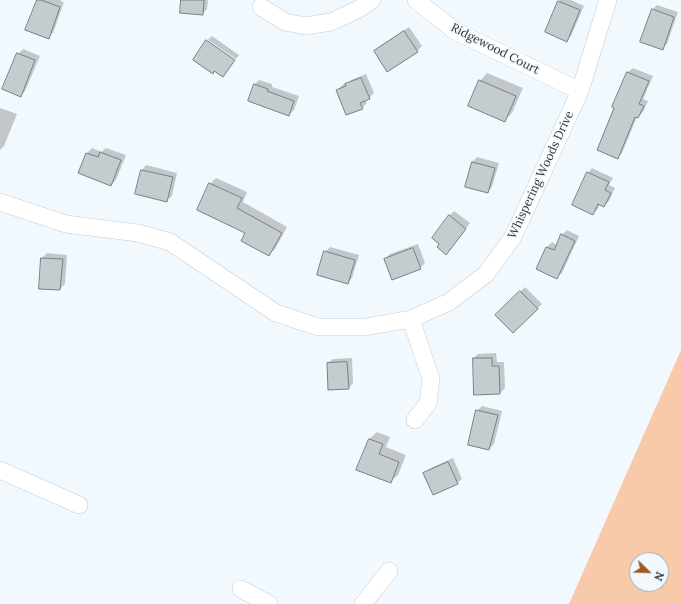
<!DOCTYPE html>
<html>
<head>
<meta charset="utf-8">
<style>
  body { margin:0 }
  #map { position:relative; width:681px; height:604px; overflow:hidden; background:#f2f9fe; font-family:Lora,serif }
  canvas { display:block }
  .north { position:absolute; left:629px; top:552px; width:40px; height:40px; box-sizing:border-box; background:#f2f9fe; border:1px solid #a5aaae; border-radius:50%; rotate:113deg; font-size:11px; font-weight:700; line-height:16px; text-align:center; color:#313335 }
  .north::after { content:''; display:block; margin:auto; width:14px; height:18px; background:#9c5c25; clip-path:polygon(50% 0,100% 100%,50% 72%,0 100%) }
</style>
</head>
<body>
<div id="map">
<canvas width="681" height="604"></canvas>
<div class="north">N</div>
</div>
<script>
const g = document.querySelector('canvas').getContext('2d');
g.lineJoin = 'round';
function fill(path, color) { g.fillStyle = color; g.fill(path, 'evenodd'); }
function trace(path, color, width, dash) { g.strokeStyle = color; g.lineWidth = width; g.lineCap = dash ? 'butt' : 'round'; g.setLineDash(dash || []); g.stroke(path); }
function drawText(font, color, halo, rows, align = 'center') {
  g.font = font + ' Lora,serif'; g.lineWidth = 3; g.setLineDash([]); g.textBaseline = 'middle'; g.strokeStyle = halo; g.fillStyle = color; for (const [text, x, y, turn = 0] of rows) {
    g.save(); g.translate(x, y); g.rotate((+turn || 0) * Math.PI / 180); g.textAlign = isNaN(turn) ? turn : align; if (halo) g.strokeText(text, 0, 0); g.fillText(text, 0, 0); g.restore();
  }
}
const green = new Path2D(`
  M 681,350 L 681,604 L 569,604 ZM 637,560 L 661,560 L 661,584 L 637,584 Z`);
const shadow = new Path2D(`
  M 38,0 L 61,0 L 61,1 L 64,2 L 53,33 L 48,37 Z
  M 182,0 L 208,0 L 207,9 L 202,14 Z
  M 560,0 L 571,0 L 584,6 L 571,36 L 566,41 L 559,2 Z
  M 657,5 L 678,12 L 667,44 L 662,48 L 652,10 Z
  M 409,27 L 422,46 L 417,51 L 375,51 L 380,46 Z
  M 212,36 L 239,55 L 236,59 L 208,40 Z
  M 23,49 L 40,56 L 25,91 L 20,96 L 18,54 Z
  M 633,68 L 653,76 L 643,99 L 648,101 L 643,112 L 638,117 L 637,117 L 622,153 L 618,157 L 615,108 L 614,107 L 628,72 Z
  M 487,73 L 523,88 L 512,113 L 505,120 L 480,81 Z
  M 366,74 L 374,93 L 369,98 L 365,100 L 367,103 L 362,108 L 338,90 L 342,85 L 348,83 L 351,80 Z
  M 259,80 L 272,84 L 272,87 L 299,96 L 294,110 L 289,115 L 255,84 Z
  M 0,108 L 17,114 L 4,146 L 0,150 Z
  M 92,148 L 101,152 L 106,148 L 126,155 L 116,180 L 111,185 L 80,172 L 87,153 Z
  M 477,157 L 499,163 L 492,187 L 488,192 L 466,186 L 472,162 Z
  M 146,165 L 177,173 L 172,196 L 167,200 L 136,193 L 142,170 Z
  M 592,168 L 613,178 L 609,185 L 615,188 L 609,201 L 604,206 L 600,204 L 598,209 L 593,213 L 588,173 Z
  M 216,178 L 247,192 L 243,202 L 287,227 L 275,249 L 268,255 L 247,232 L 210,184 Z
  M 454,211 L 470,223 L 451,249 L 446,253 L 449,216 Z
  M 567,230 L 579,236 L 562,273 L 557,277 L 537,268 L 547,247 L 552,242 L 557,245 L 562,235 Z
  M 418,244 L 425,263 L 420,268 L 385,259 L 390,254 Z
  M 330,247 L 359,255 L 352,278 L 348,283 L 325,252 Z
  M 47,253 L 67,255 L 65,284 L 60,289 L 42,258 Z
  M 525,287 L 542,304 L 513,332 L 497,315 Z
  M 496,353 L 497,362 L 504,362 L 505,388 L 500,393 L 474,358 L 478,354 Z
  M 352,358 L 353,384 L 348,388 L 328,363 L 333,359 Z
  M 482,406 L 502,411 L 494,444 L 489,449 L 477,411 Z
  M 377,432 L 390,437 L 386,447 L 406,455 L 398,475 L 390,482 L 369,439 Z
  M 453,458 L 462,479 L 457,483 L 424,474 L 429,469 Z`);
const building = new Path2D(`
  M 37,0 L 41,0 L 60,7 L 49,39 L 25,30 Z
  M 181,0 L 204,0 L 203,15 L 180,13 Z
  M 558,1 L 580,10 L 567,42 L 545,32 Z
  M 652,9 L 674,17 L 663,50 L 640,42 Z
  M 404,31 L 418,52 L 387,72 L 374,51 Z
  M 206,40 L 235,60 L 223,77 L 214,71 L 213,74 L 193,60 Z
  M 17,53 L 35,60 L 21,97 L 2,89 Z
  M 627,72 L 649,81 L 639,104 L 644,106 L 638,118 L 635,117 L 618,159 L 597,150 L 614,108 L 612,107 Z
  M 361,78 L 370,99 L 360,103 L 363,109 L 346,115 L 336,90 L 346,86 L 345,84 Z
  M 479,80 L 516,96 L 505,122 L 468,106 Z
  M 254,84 L 268,89 L 267,91 L 294,101 L 289,116 L 248,101 Z
  M 100,152 L 121,160 L 111,186 L 78,173 L 86,153 L 98,157 Z
  M 472,162 L 495,168 L 488,193 L 465,187 Z
  M 141,170 L 173,177 L 167,202 L 135,194 Z
  M 587,172 L 609,182 L 605,190 L 611,193 L 604,207 L 598,204 L 593,215 L 572,205 Z
  M 209,183 L 242,198 L 237,208 L 282,233 L 269,256 L 241,241 L 245,233 L 197,210 Z
  M 449,215 L 466,229 L 446,255 L 437,247 L 439,244 L 432,238 Z
  M 561,234 L 575,241 L 557,279 L 536,269 L 546,247 L 554,250 Z
  M 413,248 L 421,269 L 392,280 L 384,259 Z
  M 324,251 L 355,260 L 348,284 L 317,275 Z
  M 41,258 L 63,259 L 60,290 L 39,289 Z
  M 520,291 L 538,309 L 513,333 L 495,315 Z
  M 473,358 L 492,358 L 492,366 L 499,366 L 500,394 L 474,395 Z
  M 347,362 L 349,389 L 328,390 L 327,363 Z
  M 476,410 L 498,415 L 489,450 L 468,445 Z
  M 369,439 L 383,444 L 379,454 L 399,462 L 391,483 L 356,470 Z
  M 448,462 L 458,484 L 433,495 L 423,473 Z`);
const minor = new Path2D(`
  M 416,0 L 455,31 L 580,91
  M 261,7 L 285,22 L 305,26 L 331,22 L 359,9 L 372,0
  M 0,202 L 66,224 L 138,233 L 170,242 L 276,313 L 318,327 L 365,327 L 411,319 L 449,302 L 486,274 L 513,237 L 580,91 L 608,0
  M 411,319 L 431,379 L 428,403 L 415,420
  M 0,470 L 79,505
  M 241,589 L 269,604
  M 363,604 L 389,571`);
const streetNames = [
  ["Ridgewood Court",495,49,27],
  ["Whispering Woods Drive",541,175,-65]
];
fill(green, '#f8caa9');
fill(shadow, '#0003');
fill(building, '#c5ccd0');
trace(building, '#797f83', 1);
trace(minor, '#c5ccd0', 18);
trace(minor, '#fff', 17);
drawText('12px', '#313335', '#f2f9fe', streetNames);
</script>
</body>
</html>
